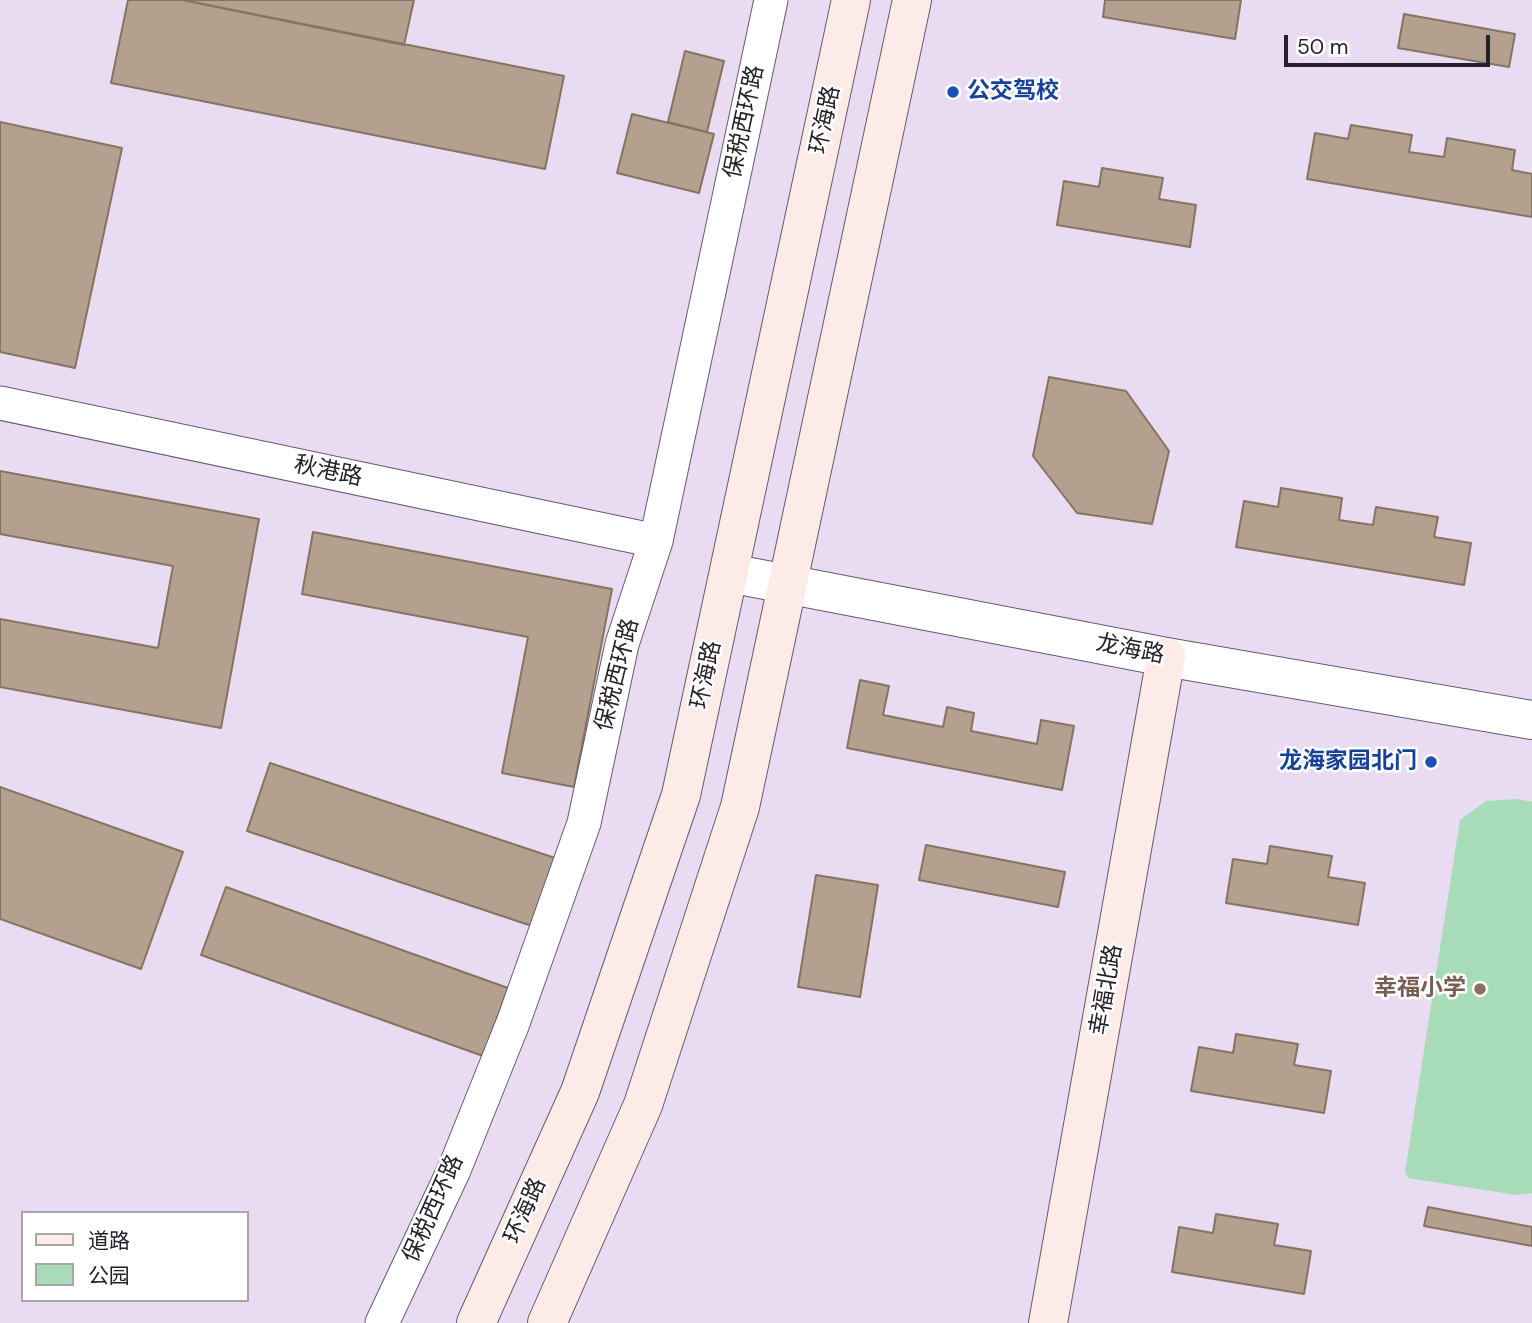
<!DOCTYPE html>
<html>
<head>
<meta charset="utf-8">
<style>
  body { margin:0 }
  #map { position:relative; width:1532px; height:1323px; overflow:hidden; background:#e9dcf2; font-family:"DM Sans","Noto Sans SC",sans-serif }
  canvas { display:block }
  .legend { position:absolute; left:21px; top:1211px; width:228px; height:91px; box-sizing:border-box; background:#fff; border:2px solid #a8a6a9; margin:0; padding:9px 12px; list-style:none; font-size:21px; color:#252129 }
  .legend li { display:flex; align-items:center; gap:14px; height:35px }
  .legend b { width:35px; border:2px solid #a8a6a9 }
  .scale { position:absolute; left:1284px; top:35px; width:206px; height:32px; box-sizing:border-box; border:4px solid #252129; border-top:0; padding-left:9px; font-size:21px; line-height:24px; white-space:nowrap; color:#252129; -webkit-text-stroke:5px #fff; paint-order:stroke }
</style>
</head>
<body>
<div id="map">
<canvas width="1532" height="1323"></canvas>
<ul class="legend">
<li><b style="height:9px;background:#fdebe7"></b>道路</li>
<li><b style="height:19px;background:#a8dbb7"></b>公园</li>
</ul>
<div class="scale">50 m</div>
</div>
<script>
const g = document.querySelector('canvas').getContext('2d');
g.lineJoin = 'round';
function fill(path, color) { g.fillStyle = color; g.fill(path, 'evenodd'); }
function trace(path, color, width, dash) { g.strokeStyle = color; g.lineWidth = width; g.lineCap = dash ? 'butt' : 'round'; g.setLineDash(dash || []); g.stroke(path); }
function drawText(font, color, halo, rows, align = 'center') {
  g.font = font + ' "DM Sans","Noto Sans SC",sans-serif'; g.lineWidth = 5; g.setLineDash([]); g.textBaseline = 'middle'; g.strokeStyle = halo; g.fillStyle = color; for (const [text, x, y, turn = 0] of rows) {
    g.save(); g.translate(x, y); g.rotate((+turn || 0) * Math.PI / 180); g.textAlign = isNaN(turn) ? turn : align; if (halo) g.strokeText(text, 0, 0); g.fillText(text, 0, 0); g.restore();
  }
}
const green = new Path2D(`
  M 1518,799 L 1532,802 L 1532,1193 L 1516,1195 L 1408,1178 L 1405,1172 L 1460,820 L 1486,801 Z`);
const building = new Path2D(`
  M 128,0 L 183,0 L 564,76 L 545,169 L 111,83 Z
  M 182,0 L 414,0 L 404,45 Z
  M 1105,0 L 1241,0 L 1235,39 L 1103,17 Z
  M 1404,14 L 1515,34 L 1509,67 L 1398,48 Z
  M 685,51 L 724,61 L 707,132 L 668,122 Z
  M 632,114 L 714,134 L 699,193 L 617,173 Z
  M 0,122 L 122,148 L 75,368 L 0,352 Z
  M 1351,125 L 1412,135 L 1409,152 L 1444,157 L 1447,138 L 1515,150 L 1512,170 L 1532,174 L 1532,217 L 1307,179 L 1315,133 L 1348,139 Z
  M 1102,168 L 1163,178 L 1159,199 L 1196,205 L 1190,247 L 1057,225 L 1064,181 L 1099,187 Z
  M 1049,377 L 1126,391 L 1169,451 L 1152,524 L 1077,513 L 1033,456 Z
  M 0,471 L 259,519 L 221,728 L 0,687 L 0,619 L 158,648 L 173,566 L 0,534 Z
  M 1281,488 L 1342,498 L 1339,520 L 1373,525 L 1376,507 L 1438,517 L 1434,537 L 1471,543 L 1464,585 L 1236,547 L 1244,501 L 1278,507 Z
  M 313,532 L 612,589 L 574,787 L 502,773 L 528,637 L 302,594 Z
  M 860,680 L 889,686 L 883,715 L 943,727 L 947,707 L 974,713 L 971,731 L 1037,744 L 1041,720 L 1074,726 L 1062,790 L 847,748 Z
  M 270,763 L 561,860 L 538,928 L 247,831 Z
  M 0,787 L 183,852 L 141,969 L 0,919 Z
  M 926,845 L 1065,872 L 1058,907 L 919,880 Z
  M 1270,846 L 1332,856 L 1328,877 L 1365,883 L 1358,925 L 1226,903 L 1233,859 L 1267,864 Z
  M 816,875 L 878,885 L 860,997 L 798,987 Z
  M 226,887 L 508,988 L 483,1056 L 201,955 Z
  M 1236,1034 L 1298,1044 L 1294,1065 L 1331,1071 L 1324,1113 L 1191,1091 L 1199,1047 L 1233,1053 Z
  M 1428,1207 L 1532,1227 L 1532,1246 L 1424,1226 Z
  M 1216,1214 L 1278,1224 L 1274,1245 L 1311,1251 L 1304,1294 L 1172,1272 L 1179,1227 L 1213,1233 Z`);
const minor = new Path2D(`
  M 0,403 L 656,541
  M 382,1323 L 454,1170 L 513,1023 L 584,823 L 622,644 L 656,541 L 771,0`);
const tertiary = new Path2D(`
  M 729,573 L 1166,657 L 1532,720`);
const secondary = new Path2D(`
  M 476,1323 L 580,1092 L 681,795 L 851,0
  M 547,1323 L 643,1105 L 740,807 L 912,0
  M 1048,1323 L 1166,657`);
const markers = [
  [953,92,7,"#1a4fb4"],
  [1431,762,7,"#1a4fb4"],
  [1480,989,7,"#8d6e63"]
];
const transitNames = [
  ["公交驾校",967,92],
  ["龙海家园北门",1417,762,"right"]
];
const streetNames = [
  ["环海路",826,120,-78],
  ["保税西环路",745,122,-78],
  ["秋港路",328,472,12],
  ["龙海路",1130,650,11],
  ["保税西环路",618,675,-76],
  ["环海路",707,675,-78],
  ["幸福北路",1107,990,-80],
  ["保税西环路",434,1209,-66],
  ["环海路",526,1211,-66]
];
const educationNames = [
  ["幸福小学",1466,989]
];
fill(green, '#a8dbb7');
fill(building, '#b4a08f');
trace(building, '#867463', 2);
trace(minor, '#675b6f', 35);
trace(tertiary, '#675b6f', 40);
trace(secondary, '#675b6f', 40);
trace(minor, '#fff', 33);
trace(tertiary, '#fff', 38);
trace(secondary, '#fdebe7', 38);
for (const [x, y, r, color] of markers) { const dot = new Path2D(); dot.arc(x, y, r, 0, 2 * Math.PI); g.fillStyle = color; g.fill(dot); trace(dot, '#fff', 2.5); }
drawText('bold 23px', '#164399', '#fff', transitNames, 'left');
drawText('23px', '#252129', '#fff', streetNames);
drawText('bold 23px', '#785e54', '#fff', educationNames, 'right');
</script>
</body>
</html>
